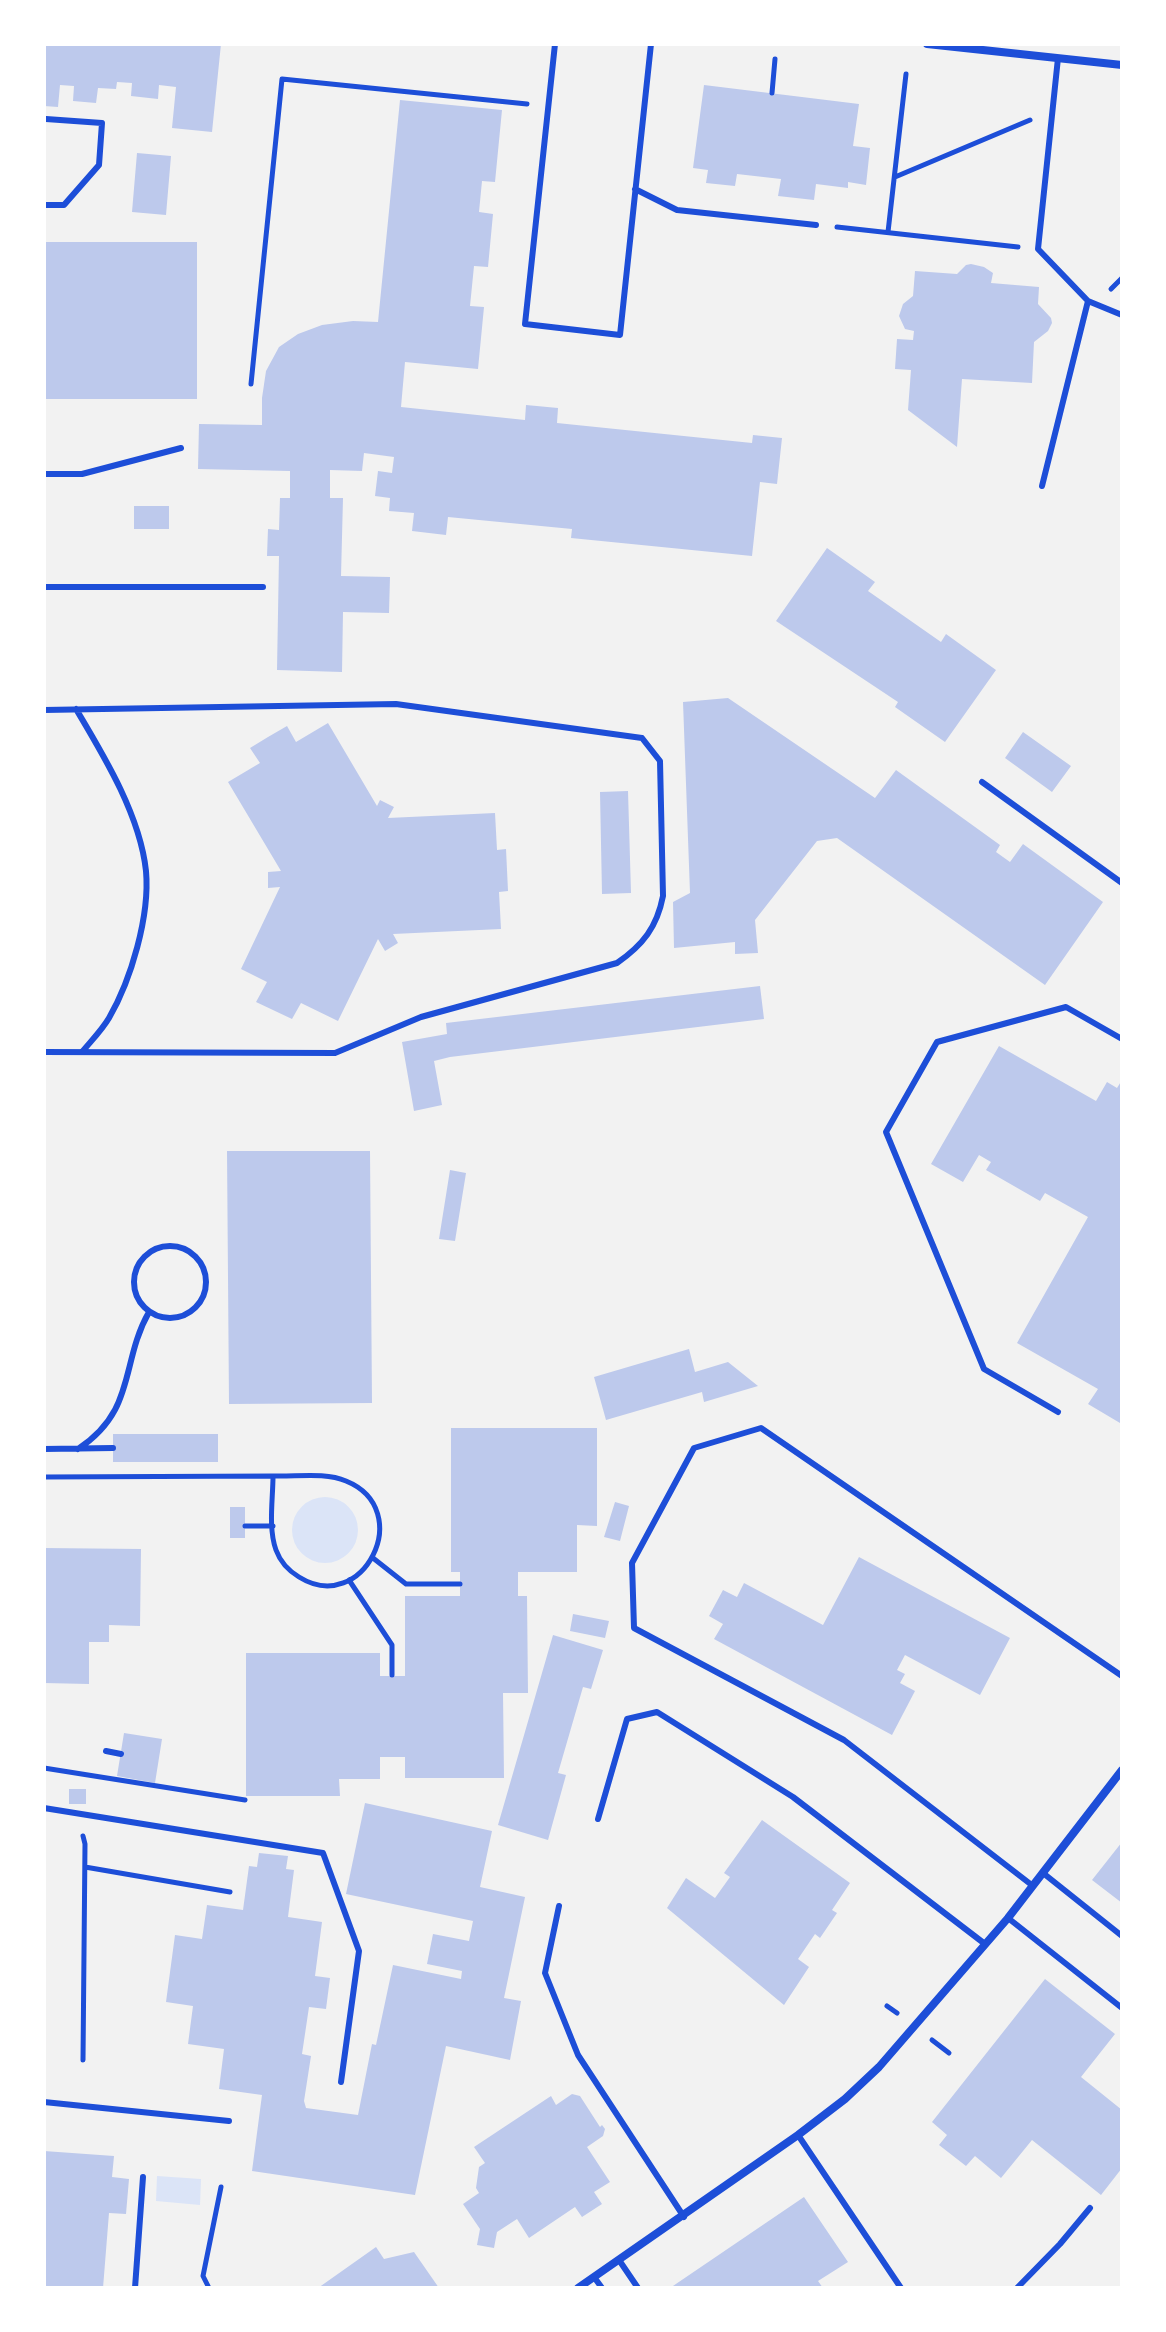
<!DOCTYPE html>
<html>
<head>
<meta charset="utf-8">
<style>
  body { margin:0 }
  #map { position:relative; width:1166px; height:2332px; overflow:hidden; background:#f2f2f2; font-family:Mulish,sans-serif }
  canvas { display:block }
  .frame { position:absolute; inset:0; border:46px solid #fff; pointer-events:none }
</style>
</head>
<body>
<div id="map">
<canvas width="1166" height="2332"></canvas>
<div class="frame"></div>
</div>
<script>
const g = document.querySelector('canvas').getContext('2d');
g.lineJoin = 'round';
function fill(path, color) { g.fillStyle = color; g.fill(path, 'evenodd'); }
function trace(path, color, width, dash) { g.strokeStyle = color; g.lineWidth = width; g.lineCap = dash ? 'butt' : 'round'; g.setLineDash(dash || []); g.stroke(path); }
const green = new Path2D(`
  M292 1530a33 33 0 1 1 66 0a33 33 0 1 1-66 0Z
  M 157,2176 L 201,2179 L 200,2205 L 156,2201 Z`);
const building = new Path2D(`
  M 44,44 L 221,44 L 212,132 L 172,128 L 176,87 L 159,85 L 158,99 L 131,96 L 132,83 L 117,82 L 116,89 L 98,88 L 96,103 L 73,101 L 74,86 L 60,85 L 58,107 L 44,106 Z
  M 704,85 L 859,104 L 853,146 L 870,148 L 866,185 L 848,182 L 848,188 L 816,184 L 814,200 L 778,196 L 781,179 L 737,174 L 735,186 L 706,183 L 708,170 L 693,168 Z
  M 400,100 L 502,110 L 495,182 L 482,181 L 479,212 L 493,214 L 488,267 L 474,266 L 470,306 L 484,307 L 478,369 L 405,362 L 401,407 L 525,420 L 526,405 L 558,408 L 557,423 L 752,443 L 753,435 L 782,438 L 777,484 L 760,482 L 752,556 L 571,538 L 572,529 L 448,517 L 446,535 L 412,531 L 414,513 L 389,511 L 390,498 L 375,496 L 378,471 L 392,473 L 394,457 L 364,453 L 362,471 L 330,470 L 330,498 L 343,498 L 341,576 L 390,577 L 389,613 L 343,612 L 342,672 L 277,670 L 279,556 L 267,556 L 268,529 L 279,530 L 280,498 L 290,498 L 290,471 L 198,469 L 199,424 L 262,425 L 262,398 L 266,371 L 279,347 L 298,334 L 322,325 L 353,321 L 378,322 Z
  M 137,153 L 171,156 L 166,215 L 132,212 Z
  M 44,242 L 197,242 L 197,399 L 44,399 Z
  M 971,264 L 984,267 L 993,273 L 991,283 L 1039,287 L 1038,304 L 1051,318 L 1052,323 L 1048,331 L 1034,342 L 1032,383 L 962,379 L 957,447 L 908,410 L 911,370 L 895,369 L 897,339 L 913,340 L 914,331 L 905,329 L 899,316 L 903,304 L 913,296 L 915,271 L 957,274 L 966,265 Z
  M 134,506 L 169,506 L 169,529 L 134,529 Z
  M 827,548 L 875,582 L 868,591 L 941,642 L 946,634 L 996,670 L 945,742 L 895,707 L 898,702 L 776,621 Z
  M 728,698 L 875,798 L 896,770 L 1000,845 L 996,852 L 1010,862 L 1023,844 L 1103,902 L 1045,985 L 837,838 L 817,841 L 755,920 L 758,953 L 735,954 L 735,942 L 674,948 L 673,902 L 690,893 L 683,702 Z
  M 328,723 L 377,806 L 380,800 L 394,807 L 388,818 L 495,813 L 497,850 L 506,849 L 508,891 L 499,892 L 501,929 L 393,934 L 398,943 L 385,951 L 378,939 L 338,1021 L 301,1003 L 292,1019 L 256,1002 L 267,982 L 241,969 L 280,887 L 268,888 L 268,872 L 281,871 L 228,782 L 260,763 L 250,748 L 268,737 L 287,726 L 296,742 Z
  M 1023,732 L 1071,766 L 1052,792 L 1005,758 Z
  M 628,791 L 631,893 L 602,894 L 600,792 Z
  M 760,986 L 764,1019 L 450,1057 L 434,1061 L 442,1105 L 414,1111 L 402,1042 L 447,1034 L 446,1023 Z
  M 999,1046 L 1096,1101 L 1107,1082 L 1117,1088 L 1122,1080 L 1122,1419 L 1120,1423 L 1088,1404 L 1098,1389 L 1017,1343 L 1088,1217 L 1045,1193 L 1040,1201 L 986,1170 L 991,1162 L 979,1155 L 963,1182 L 931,1164 Z
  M 227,1151 L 370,1151 L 372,1403 L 229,1404 Z
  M 450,1170 L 466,1173 L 455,1241 L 439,1239 Z
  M 689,1349 L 695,1372 L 728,1362 L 758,1386 L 704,1402 L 702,1392 L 606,1420 L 594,1377 Z
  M 451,1428 L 597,1428 L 597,1526 L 577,1525 L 577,1572 L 518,1572 L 518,1596 L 527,1596 L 528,1693 L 503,1693 L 504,1778 L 405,1778 L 405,1757 L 380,1757 L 380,1779 L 339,1779 L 340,1796 L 246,1796 L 246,1653 L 380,1653 L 380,1676 L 405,1676 L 405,1596 L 460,1596 L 460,1572 L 451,1572 Z
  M 113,1434 L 218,1434 L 218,1462 L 113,1462 Z
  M 615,1502 L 629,1506 L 620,1541 L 604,1537 Z
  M 230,1507 L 245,1507 L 245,1538 L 230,1538 Z
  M 44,1548 L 141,1549 L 140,1626 L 109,1625 L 109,1642 L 89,1642 L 89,1684 L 44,1683 Z
  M 859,1557 L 1010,1638 L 980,1695 L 905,1655 L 897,1670 L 905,1674 L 900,1683 L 915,1691 L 892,1735 L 714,1639 L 723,1624 L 709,1616 L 723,1590 L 737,1597 L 744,1583 L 823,1625 Z
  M 573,1614 L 609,1621 L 605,1638 L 570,1631 Z
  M 553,1635 L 603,1650 L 591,1689 L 583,1687 L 558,1773 L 566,1775 L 548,1840 L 498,1825 Z
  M 124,1733 L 162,1739 L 155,1783 L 117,1776 Z
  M 69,1789 L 86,1789 L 86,1804 L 69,1804 Z
  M 365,1803 L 492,1831 L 480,1887 L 525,1897 L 504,1998 L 521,2001 L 510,2060 L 446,2046 L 415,2195 L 252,2171 L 262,2095 L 219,2089 L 224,2049 L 188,2044 L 193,2006 L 166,2002 L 175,1935 L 202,1939 L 207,1905 L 243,1910 L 249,1866 L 257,1867 L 259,1853 L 288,1856 L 286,1869 L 294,1870 L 288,1917 L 322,1922 L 315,1976 L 330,1978 L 326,2009 L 309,2007 L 302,2054 L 311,2056 L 304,2101 L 306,2108 L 358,2115 L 372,2044 L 376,2045 L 393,1965 L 461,1979 L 462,1971 L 427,1964 L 433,1934 L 469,1941 L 473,1921 L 346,1894 Z
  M 762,1820 L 850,1883 L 832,1910 L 837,1913 L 820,1938 L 815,1934 L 798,1959 L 809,1967 L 784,2005 L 667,1908 L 686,1878 L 715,1898 L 730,1877 L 724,1873 Z
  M 1122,1842 L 1122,1903 L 1092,1880 Z
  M 1045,1979 L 1115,2034 L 1081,2077 L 1122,2110 L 1122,2168 L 1101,2195 L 1032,2140 L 1001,2178 L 975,2156 L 966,2166 L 939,2145 L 947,2135 L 932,2122 Z
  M 572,2094 L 580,2096 L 600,2127 L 602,2125 L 605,2129 L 603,2136 L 587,2147 L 610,2182 L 594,2192 L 602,2204 L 582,2217 L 575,2207 L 529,2238 L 517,2219 L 497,2232 L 494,2248 L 477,2245 L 480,2229 L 463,2204 L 479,2193 L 476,2188 L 479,2167 L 485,2163 L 474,2147 L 551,2096 L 556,2105 Z
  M 44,2151 L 114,2156 L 112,2177 L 129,2179 L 126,2214 L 109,2213 L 103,2288 L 44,2288 Z
  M 804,2197 L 848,2262 L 818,2281 L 823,2288 L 670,2288 Z
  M 376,2247 L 384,2259 L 414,2252 L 439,2288 L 318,2288 Z`);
const path = new Path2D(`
  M 772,93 L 775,59
  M 895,177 L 1030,120
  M 837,227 L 1018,247
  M 888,232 L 906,74
  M 1111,289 L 1122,278
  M 251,384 L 282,79 L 527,104
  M 273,1476 C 296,1477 325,1472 346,1481 C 417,1510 363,1617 299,1577 C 289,1571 280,1561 276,1550 C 268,1528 273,1499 273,1476 Z
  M 44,1477 L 273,1476
  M 245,1526 L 273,1526
  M 373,1558 L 406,1584 L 460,1584
  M 349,1580 L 392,1645 L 392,1675
  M 44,1768 L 245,1800
  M 83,1836 L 85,1844 L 83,2060
  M 85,1867 L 230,1892
  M 887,2006 L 897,2013
  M 932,2040 L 949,2053
  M 209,2288 L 203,2276 L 221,2187`);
const service = new Path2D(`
  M 555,44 L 525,324 L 620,335 L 651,44
  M 1058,58 L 1038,249 L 1088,301 L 1122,315
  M 635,189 L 677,210 L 816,225
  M 44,205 L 64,205 L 99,165 L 102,123 L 46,119
  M 44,474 L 82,474 L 181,448
  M 1042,486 L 1088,301
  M 44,587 L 263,587
  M 76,709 C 104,756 140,815 146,871 C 150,916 131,980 109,1018 C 102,1030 91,1041 82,1052
  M 44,710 L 396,704 L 642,738 L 660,761 L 663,896 C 657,927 643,945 617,963 L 421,1017 L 335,1053 L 44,1052
  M 982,782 L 1122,883
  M134 1282a36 36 0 1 1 72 0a36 36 0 1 1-72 0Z
  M 1058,1412 L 984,1369 L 886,1132 L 937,1042 L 1066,1007 L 1122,1039
  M 44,1449 L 113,1448
  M 78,1449 C 137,1410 120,1363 149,1312
  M 106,1751 L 121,1754
  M 44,1808 L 323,1853 L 359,1951 L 341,2082
  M 598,1819 L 627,1719 L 657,1712 L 793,1797 L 985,1944
  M 1043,1873 L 1122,1936
  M 1033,1886 L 844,1740 L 634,1628 L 632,1563 L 694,1448 L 761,1428 L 1122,1676
  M 559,1906 L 545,1973 L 578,2055 L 684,2217
  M 1008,1918 L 1122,2008
  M 44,2102 L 229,2121
  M 798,2135 L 901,2288
  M 619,2260 L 638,2288
  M 594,2277 L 602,2288
  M 135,2288 L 143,2177
  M 1017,2288 L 1060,2244 L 1090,2208`);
const minor = new Path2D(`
  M 927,44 L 1122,65
  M 578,2288 L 798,2135 L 845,2099 L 879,2067 L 1008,1918 L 1122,1770`);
fill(green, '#dbe4f7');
fill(building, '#bdc9ec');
trace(path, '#1d4ed8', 5);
trace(service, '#1d4ed8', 6);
trace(minor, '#1d4ed8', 8);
</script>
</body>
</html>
